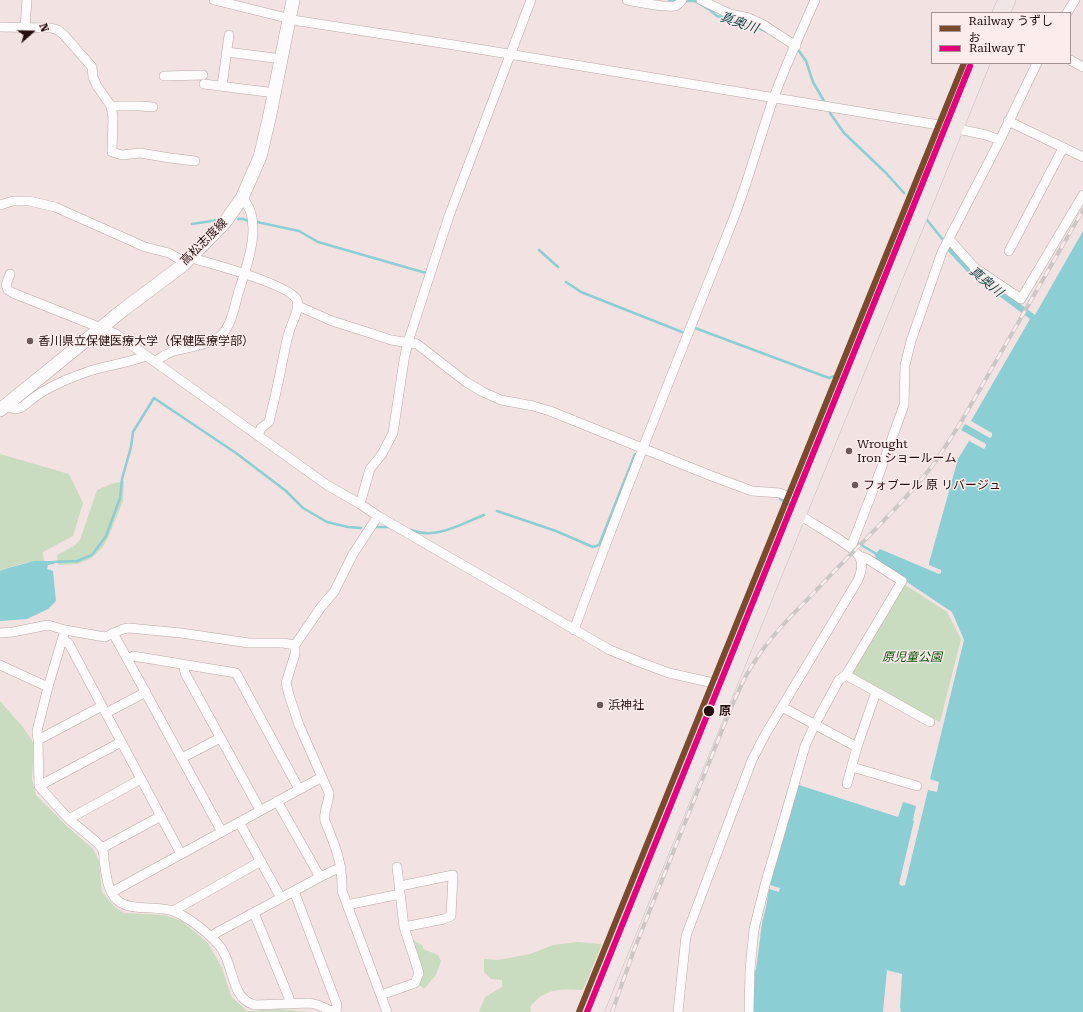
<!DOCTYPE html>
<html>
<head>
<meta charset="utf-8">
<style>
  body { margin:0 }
  #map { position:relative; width:1083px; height:1012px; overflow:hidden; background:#f2e2e2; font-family:"Roboto Serif","Noto Sans JP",serif }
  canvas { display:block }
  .legend { position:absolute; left:931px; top:12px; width:140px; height:52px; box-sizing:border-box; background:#fcedec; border:1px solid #a69493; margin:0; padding:5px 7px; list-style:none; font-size:12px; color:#260e0e }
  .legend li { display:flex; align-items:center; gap:8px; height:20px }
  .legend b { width:20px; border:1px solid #a69493 }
  .north { position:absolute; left:12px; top:12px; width:40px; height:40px; -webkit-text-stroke:3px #fcedec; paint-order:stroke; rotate:70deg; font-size:11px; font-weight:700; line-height:16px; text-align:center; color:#260e0e }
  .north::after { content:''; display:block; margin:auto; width:14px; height:18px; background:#260e0e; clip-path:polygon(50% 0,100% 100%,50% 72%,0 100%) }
</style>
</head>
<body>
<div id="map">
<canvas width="1083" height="1012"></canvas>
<ul class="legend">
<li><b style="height:5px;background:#7a4b2a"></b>Railway うずしお</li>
<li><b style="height:5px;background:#e5007d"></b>Railway T</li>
</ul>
<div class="north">N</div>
</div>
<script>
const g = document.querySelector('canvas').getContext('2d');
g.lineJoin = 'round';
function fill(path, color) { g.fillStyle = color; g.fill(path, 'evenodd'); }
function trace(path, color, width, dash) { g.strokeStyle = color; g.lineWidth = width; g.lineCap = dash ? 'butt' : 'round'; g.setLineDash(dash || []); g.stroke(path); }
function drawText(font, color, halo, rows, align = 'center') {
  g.font = font + ' "Roboto Serif","Noto Sans JP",serif'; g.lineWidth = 3; g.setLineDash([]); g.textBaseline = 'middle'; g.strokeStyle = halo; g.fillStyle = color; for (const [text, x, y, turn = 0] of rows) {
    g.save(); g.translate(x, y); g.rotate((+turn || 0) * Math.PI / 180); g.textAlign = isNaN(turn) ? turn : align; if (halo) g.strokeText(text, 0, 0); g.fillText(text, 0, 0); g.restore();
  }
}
const green = new Path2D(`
  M 0,454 L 69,474 L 83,503 L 73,536 L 43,552 L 44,561 C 29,561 14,565 0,571 Z
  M 124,481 L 123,501 L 108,538 L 102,548 L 90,559 L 77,564 L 58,565 L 57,555 L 74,546 L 80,540 L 97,490 L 111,484 Z
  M 904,584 L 947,612 L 961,639 L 940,722 L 851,675 Z
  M 0,701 L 22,726 L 34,743 L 32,779 L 36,795 L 67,826 L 93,849 L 99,861 L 102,892 L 115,907 L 124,913 L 164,915 L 182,921 L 208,943 L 222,968 L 231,996 L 247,1011 L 280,1009 L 307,1012 L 0,1012 Z
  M 413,940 L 423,946 L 423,949 L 438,955 L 441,961 L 436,975 L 424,989 L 418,984 L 411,946 Z
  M 578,942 L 602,944 L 583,990 C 561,989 545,988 530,1007 L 531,1012 L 479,1012 L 485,997 L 502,987 L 502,980 L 491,979 L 484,972 L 484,959 L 497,960 L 509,958 L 530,954 L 553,945 Z`);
const water = new Path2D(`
  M 1083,231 L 1083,1012 L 754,1012 L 754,971 L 756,970 L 762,923 L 766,907 L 769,889 L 779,892 L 780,888 L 770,885 L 799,785 L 898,817 L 903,802 L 916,806 L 913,820 L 914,821 L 899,884 L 902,886 L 905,885 L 928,790 L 937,792 L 939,782 L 930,779 L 964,640 L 952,612 L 874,560 L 876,556 L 874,555 L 880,549 L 939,574 L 941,573 L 941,570 L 929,565 L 929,563 L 958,459 L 969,441 L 984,449 L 986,446 L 986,444 L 961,430 L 965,424 L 990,438 L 992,436 L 992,433 L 971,421 L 1030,319 L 968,273 L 946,249 L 949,243 L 971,267 L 1035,315 Z
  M 34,561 L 53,561 L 54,564 L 48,565 L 47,569 L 53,571 L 56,601 L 48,609 L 27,619 L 0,621 L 0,571 L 8,568 Z`);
const pier = new Path2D(`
  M 887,970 L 902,974 L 900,1007 L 901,1012 L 883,1012 Z`);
const stream = new Path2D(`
  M 669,0 L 678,1
  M 685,1 L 695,1 L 710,10 L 717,16 L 748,23 L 765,31
  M 799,51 L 806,61 L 813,82 L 824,101
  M 830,113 L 844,133 L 886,173 L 904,193
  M 238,219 L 243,219 L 249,221
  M 927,220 L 944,241
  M 257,222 L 299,231 L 318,242 L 426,273
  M 192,224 L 218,220
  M 539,250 L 558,267
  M 566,282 L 581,292 L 682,332
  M 695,328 L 829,378 L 834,376 L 844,380
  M 780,499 L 791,506
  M 497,511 L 556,531 L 593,547 L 599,545 L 635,454
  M 375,527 L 388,527
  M 411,530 C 436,540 461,524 484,515
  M 856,542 L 875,553
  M 53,562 L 77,561 L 92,555 L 106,536 L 120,498 L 122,479 L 131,447 L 133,432 L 154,398 L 236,453 L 286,491 L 303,508 L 327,522 L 348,527 L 361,528`);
const street = new Path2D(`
  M 214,0 L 299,21 L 454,45 L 939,125 L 986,135 L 1000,140
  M 627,0 C 639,2 664,8 675,6 C 678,5 680,3 682,0
  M 701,0 L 730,14 L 749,18 L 762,24 L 796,46
  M 1067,13 L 1075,0
  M 0,27 L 51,28 L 58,30 L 64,35 L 92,67 L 93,77 L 97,86 L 111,106 L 113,117 L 112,152 L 122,155 L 140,153 L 170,158 L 195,161
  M 25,28 L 27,0
  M 227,52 L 282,59
  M 1070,60 L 1083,67
  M 164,76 L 203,75
  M 204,84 L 275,93
  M 222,86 L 229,35
  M 111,106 L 140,106 L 153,107
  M 1008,121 L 1083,157
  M 0,205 L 13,201 L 29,201 L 55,207 L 145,247 L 169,253 L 179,259 L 183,265
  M 949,239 L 975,268 L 1021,299 L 1083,195
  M 1009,251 L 1063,148
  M 192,257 L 195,259 C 213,264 290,285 297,300 C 300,308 293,321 290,329 C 286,341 284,355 281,368 C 278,386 273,404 269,422 L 261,428 L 258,436
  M 10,274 L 6,285 L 8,290 L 13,293 L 116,334 L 327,485 L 360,504 L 378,516 L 610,650 L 642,663 L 669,673 L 727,686
  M 298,306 L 332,321 L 370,333 L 391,340 L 417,344 L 466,382 L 483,392 L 501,400 L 533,406 L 550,411 L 709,475 L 752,491 L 780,493 L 789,497 L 796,502 L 797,513 L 803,517 C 814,525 854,546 859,556 C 864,564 861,573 858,580 L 765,735 L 752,760 L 686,936 L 678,1012
  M 155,361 C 161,358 167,353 174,351 C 188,347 205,346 218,338 C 231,329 234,308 238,294 C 246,268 265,220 242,198
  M 6,405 C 18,413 22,407 32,399 C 50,385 74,376 96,369 C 112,365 130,362 146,356
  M 360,504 L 370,469 L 382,454 L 393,433 L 404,360 L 408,342 L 449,216 L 531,0
  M 378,516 L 353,554 L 334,592 L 321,607 L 295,645 L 295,654 L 286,683 L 289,695 L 299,725 L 329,793 C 329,802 323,812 325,821 C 335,845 343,864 342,891 L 387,1012
  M 851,547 L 877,480 L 904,405 L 905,365 L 911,341 L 942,252 L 1000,140 L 1037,63
  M 65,630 L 48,687 L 37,731 L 38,740 L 39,786 C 49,797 59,809 70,820 C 78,827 97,841 102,848 C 104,852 104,857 104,860 C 106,874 107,890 117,900 C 130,912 158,905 173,911 C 187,916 207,932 217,943 C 235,961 229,999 255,1005 L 310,1003 L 318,1005 L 334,1012
  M 574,630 C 623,494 678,360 731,225 C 748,183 759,139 774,97 C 786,64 801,32 815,0
  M 0,633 L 13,632 L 48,625 L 65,630 L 105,637 L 123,629 L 129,628 L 181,633 L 249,643 L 283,643 L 295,645
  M 113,633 L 222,832
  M 63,639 L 69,644 L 181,854
  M 128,659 L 133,656 L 236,673 L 299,789
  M 0,665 L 48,687
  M 184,665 L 185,673 L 260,810
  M 846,675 L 930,722
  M 782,707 L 857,747
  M 106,713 L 146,692
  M 38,740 L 102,706
  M 182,758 L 220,738
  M 852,767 L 917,786
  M 847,784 L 857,747 L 876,692
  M 39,786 L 121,742
  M 277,801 L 320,877
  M 69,819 L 141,779
  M 239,822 L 281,898
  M 102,848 L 161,816
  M 400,886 L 453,875 L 451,916 L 444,919 L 404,927
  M 294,891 L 337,1005 L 336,1012
  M 112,892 L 322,777
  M 347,905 L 400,894
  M 173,911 L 261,861
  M 254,913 L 289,998 L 289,1004
  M 212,938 L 216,933 L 320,877 L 341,867
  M 381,995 L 415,983 L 419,973 L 404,927 L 397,867
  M 749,1012 L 750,970 L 754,929 L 765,885 L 792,792 L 805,746 L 815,724 L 839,680 L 846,675 L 902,581 L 866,558 L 859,556`);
const secondary = new Path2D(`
  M 0,410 L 123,310 L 183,265 L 225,222 L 242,198 L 260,157 L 269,119 L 293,0`);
const highway = new Path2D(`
  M 1001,13 L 1007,0
  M 595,1012 L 981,63`);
const rail = new Path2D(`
  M 612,1012 L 634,950 L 727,718 C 735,699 743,678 755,661 C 773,632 800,608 823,583 C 860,544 900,507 933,465 C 943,451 952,436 961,422 L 1083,210`);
const rail1 = new Path2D(`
  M 579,1012 L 964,63`);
const rail2 = new Path2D(`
  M 587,1012 L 970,66`);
const markers = [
  [30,341,4,"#6d5858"],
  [849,451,4,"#6d5858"],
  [855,485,4,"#6d5858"],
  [600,705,4,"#6d5858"],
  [709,711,6,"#260e0e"]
];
const streetNames = [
  ["高松志度線",204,242,-45]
];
const poiNames = [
  ["香川県立保健医療大学（保健医療学部）",38,341],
  ["Wrought",857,444],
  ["Iron ショールーム",857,458],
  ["フォブール 原 リバージュ",863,485],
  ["浜神社",608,705]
];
const parkNames = [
  ["原児童公園",912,657]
];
const stopNames = [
  ["原",719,711]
];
const waterNames = [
  ["真奥川",739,23,19],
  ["真奥川",986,282,40]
];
fill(green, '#cadcbf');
fill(water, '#8bced4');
fill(pier, '#f2e2e2');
trace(stream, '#8bced4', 2.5);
trace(street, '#bba8a7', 10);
trace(secondary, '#bba8a7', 14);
trace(highway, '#cbc0c0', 18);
trace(street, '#fdfbfb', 9);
trace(secondary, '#fdfbfb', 13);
trace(highway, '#f2e5e5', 17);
trace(rail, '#ccc6c6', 4);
trace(rail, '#fcedec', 2.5, [8]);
trace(rail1, '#7a4b2a', 6);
trace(rail2, '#e5007d', 6);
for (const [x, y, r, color] of markers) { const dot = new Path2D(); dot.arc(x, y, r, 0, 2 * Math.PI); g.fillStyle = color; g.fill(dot); trace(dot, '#fcedec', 1.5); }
drawText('12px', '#260e0e', '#fcedec', streetNames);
drawText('12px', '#260e0e', '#fcedec', poiNames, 'left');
drawText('italic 12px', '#034f00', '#fcedec', parkNames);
drawText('bold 12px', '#260e0e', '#fcedec', stopNames, 'left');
drawText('italic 13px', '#154448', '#fcedec', waterNames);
</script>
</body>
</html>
